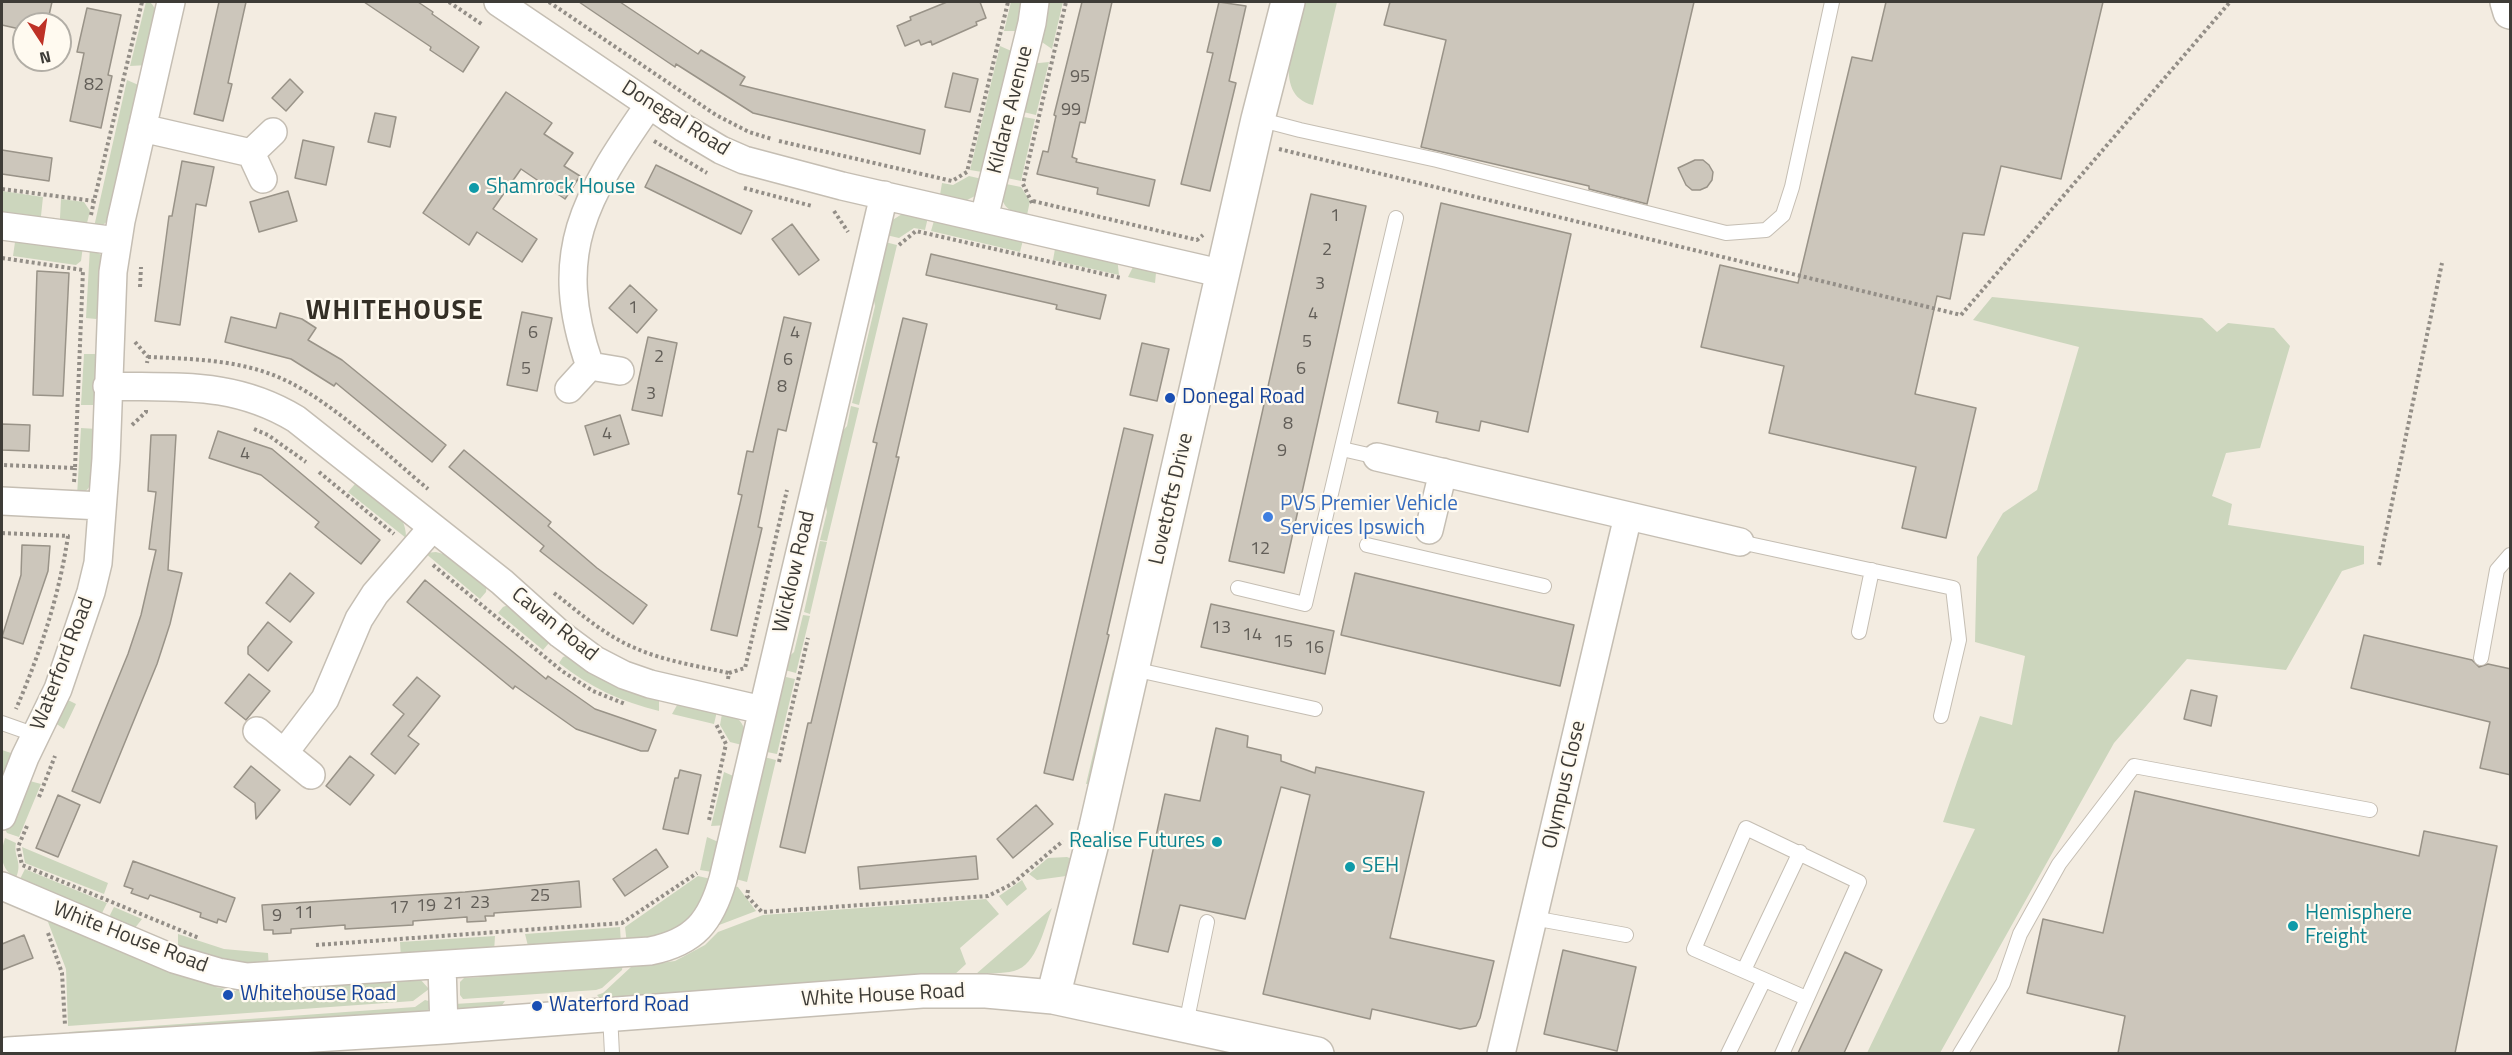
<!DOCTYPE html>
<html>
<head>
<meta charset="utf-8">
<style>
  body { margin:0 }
  #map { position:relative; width:2512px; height:1055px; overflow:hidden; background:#f3ece1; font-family:"Titillium Web",sans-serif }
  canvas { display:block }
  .frame { position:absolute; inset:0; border:3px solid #3e3c37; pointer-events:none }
  .north { position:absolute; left:12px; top:12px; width:60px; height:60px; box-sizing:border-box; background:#fffaf0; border:2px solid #b2aea6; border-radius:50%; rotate:168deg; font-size:16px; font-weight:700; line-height:24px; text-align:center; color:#3e3c37 }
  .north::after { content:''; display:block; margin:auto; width:21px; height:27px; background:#be3126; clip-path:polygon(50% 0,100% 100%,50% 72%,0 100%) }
</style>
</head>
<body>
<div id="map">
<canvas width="2512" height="1055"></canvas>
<div class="frame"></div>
<div class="north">N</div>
</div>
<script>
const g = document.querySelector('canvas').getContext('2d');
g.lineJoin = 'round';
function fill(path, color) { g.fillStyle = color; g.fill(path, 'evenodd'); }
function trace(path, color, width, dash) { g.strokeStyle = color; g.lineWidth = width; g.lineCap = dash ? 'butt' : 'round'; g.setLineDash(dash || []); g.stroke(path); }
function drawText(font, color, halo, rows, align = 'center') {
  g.font = font + ' "Titillium Web",sans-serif'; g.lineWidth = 4.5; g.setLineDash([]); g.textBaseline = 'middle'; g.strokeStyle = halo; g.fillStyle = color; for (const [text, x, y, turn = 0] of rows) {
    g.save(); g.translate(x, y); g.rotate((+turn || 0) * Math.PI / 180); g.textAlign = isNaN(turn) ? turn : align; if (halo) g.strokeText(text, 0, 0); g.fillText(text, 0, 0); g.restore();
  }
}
const green = new Path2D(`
  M 146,2 L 150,2 C 165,15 152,47 148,65 L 130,66 Z
  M 1011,2 L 1028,2 L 1022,31 L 1004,31 Z
  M 1044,2 L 1063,2 L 1052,49 L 1036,38 Z
  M 1303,2 L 1337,2 L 1313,105 C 1270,95 1296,30 1303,2 Z
  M 1000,46 L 1016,53 L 982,172 L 970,170 Z
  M 1049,62 L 1036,115 L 1019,111 L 1029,64 Z
  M 127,80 L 143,87 L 113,216 L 103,225 L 94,227 Z
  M 1018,116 L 1035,119 L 1021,181 L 1007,178 Z
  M 969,176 L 982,179 L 977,195 L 965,201 L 940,195 L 942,183 L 953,185 Z
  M 1006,184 L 1021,187 L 1030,201 L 1027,215 C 1013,212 1005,211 1001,196 Z
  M 2,191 L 43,197 L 41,216 L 36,221 L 2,216 Z
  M 61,199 L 84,202 L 90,211 L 86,227 L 62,224 L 60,218 Z
  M 905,212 L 929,213 L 925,230 L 914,228 L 899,238 L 882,234 L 888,223 Z
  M 936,214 L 1023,240 L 1020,252 L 931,231 Z
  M 19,237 L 83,246 L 81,261 L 76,265 L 13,256 L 15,242 Z
  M 881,241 L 897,245 L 859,405 L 852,403 L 875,306 L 871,284 Z
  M 1061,244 L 1117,257 L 1119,275 L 1053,260 L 1055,249 Z
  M 90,247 L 101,255 L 104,265 L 102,316 L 96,319 L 86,318 Z
  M 1136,261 L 1154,266 L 1156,273 L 1155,283 L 1128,277 Z
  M 1992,297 L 2202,318 L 2217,332 L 2228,323 L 2274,328 L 2290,346 L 2260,448 L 2226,453 L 2212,496 L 2232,504 L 2228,525 L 2364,546 L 2364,564 L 2342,571 L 2286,670 L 2187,659 L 2114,743 L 1940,1053 L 1867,1053 L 1975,829 L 1943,822 L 1980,716 L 2012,725 L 2025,656 L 1975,642 L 1977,557 L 2003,513 L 2037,490 L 2079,347 L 1973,320 Z
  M 84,354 L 96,354 L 100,358 L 98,401 L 93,405 L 81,405 Z
  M 851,406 L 859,408 L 827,541 L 820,540 L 827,512 L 823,488 L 834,441 L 847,426 Z
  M 81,428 L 97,429 C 96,451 102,488 77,496 Z
  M 362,481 C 380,497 407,511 406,538 L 348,492 L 355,484 Z
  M 820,541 L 827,542 L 810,614 L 804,612 Z
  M 436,552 L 455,557 L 487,582 L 486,592 L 480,599 L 425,553 Z
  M 513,603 L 551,635 L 549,643 L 543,650 L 498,613 L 503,607 Z
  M 803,615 L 810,616 L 796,673 L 781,669 L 783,662 L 794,652 Z
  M 572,654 L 659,693 L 659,711 C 622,702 589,687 559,663 L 563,657 Z
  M 1113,670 L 1121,677 L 1096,783 L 1086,784 Z
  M 786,677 L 795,679 L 777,754 L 762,751 L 778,683 L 785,680 Z
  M 681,698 L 718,707 L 714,724 L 672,714 Z
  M 66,699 L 76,704 L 64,729 L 51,720 Z
  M 723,708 C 741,718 747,726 746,746 L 730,742 L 720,725 Z
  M 2,750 L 11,753 L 10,758 L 16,761 L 2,793 Z
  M 760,756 L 776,760 L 747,882 L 732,878 Z
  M 724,772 L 738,778 L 728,825 L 711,826 Z
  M 26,780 L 41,784 L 19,837 L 7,833 L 5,829 Z
  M 707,837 L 723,844 L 712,872 L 700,870 Z
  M 5,838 L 16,843 C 13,857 23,861 16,878 C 0,869 0,854 5,838 Z
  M 22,847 L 108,883 L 104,894 L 25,863 Z
  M 1067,857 L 1072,859 L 1066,876 L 1037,880 L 1029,874 L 1048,858 Z
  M 25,869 L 107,903 L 102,913 L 94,917 L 20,879 Z
  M 698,876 L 711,879 L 700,913 L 672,935 L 627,944 L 625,927 Z
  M 1022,880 L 1027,889 L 1007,906 L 999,896 Z
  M 730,885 L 738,887 L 756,911 L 706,930 Z
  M 986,899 L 999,914 L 960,948 L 966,964 L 953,976 L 602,1001 L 597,995 L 603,993 L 631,967 L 675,961 L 705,945 L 718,932 L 763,915 Z
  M 114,907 L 142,919 L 131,933 L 112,924 L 110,915 Z
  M 1052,908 C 1044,928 1037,965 1014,971 C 1002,974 988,973 976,974 Z
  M 50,916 L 216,981 L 216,987 L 236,991 L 237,985 L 420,979 L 429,989 L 413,1001 L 68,1026 L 66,969 L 48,922 Z
  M 620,927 L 621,945 L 529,950 L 525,934 Z
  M 178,934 L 224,949 L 268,953 L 269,969 L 178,952 Z
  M 495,936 L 494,953 L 401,959 L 400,942 Z
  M 623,962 L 622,970 L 602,988 L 596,990 L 463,999 L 460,995 L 460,982 L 464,978 L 481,977 L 481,970 Z
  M 425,1000 L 432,1002 L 427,1013 L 69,1042 L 69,1032 L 415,1007 Z
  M 505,1001 L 500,1008 L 458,1010 L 454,1004 Z`);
const building = new Path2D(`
  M 2,2 L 52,2 L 47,24 L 24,24 L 24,30 L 2,25 Z
  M 219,2 L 246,2 L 228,83 L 232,84 L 223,121 L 194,114 Z
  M 364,2 L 418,2 L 433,12 L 432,14 L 479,47 L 463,72 L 430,50 L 431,47 Z
  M 579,2 L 620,2 L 698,54 L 701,50 L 745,77 L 740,85 L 925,130 L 920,154 L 753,113 L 676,64 L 675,67 Z
  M 947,2 L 980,2 L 986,18 L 976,22 L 977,25 L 932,45 L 931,41 L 921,45 L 919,40 L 905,46 L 897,26 L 911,20 L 910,17 Z
  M 1082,2 L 1112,2 L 1085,123 L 1080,122 L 1072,157 L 1077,159 L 1076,162 L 1155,180 L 1149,206 L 1097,194 L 1098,188 L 1037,174 L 1043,151 L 1048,152 L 1056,116 L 1054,115 Z
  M 1219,2 L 1246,6 L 1229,81 L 1236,83 L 1210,191 L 1181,184 L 1213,53 L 1207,52 Z
  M 1390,2 L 1694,2 L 1647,204 L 1589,189 L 1589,186 L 1421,147 L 1446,40 L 1384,25 Z
  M 1886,2 L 2103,2 L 2061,179 L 2001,166 L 1984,235 L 1963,233 L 1950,299 L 1937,296 L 1915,394 L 1976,408 L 1946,538 L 1902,528 L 1916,467 L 1769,433 L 1784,366 L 1701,347 L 1720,265 L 1798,283 L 1852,57 L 1872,61 Z
  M 87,8 L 121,15 L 108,75 L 112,76 L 101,128 L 70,121 L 84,53 L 77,52 Z
  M 953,73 L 978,79 L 970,112 L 945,107 Z
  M 290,79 L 303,92 L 286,111 L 272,98 Z
  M 506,92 L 552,123 L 544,134 L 573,153 L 564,166 L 580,176 L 565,199 L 521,169 L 493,209 L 537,239 L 522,262 L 477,232 L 469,245 L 423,213 Z
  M 375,113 L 396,117 L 390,147 L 368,142 Z
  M 303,140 L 334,147 L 326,185 L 295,178 Z
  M 2,150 L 52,158 L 49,181 L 2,174 Z
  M 1695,160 L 1703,160 L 1709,165 L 1713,172 L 1712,180 L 1707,187 L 1700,190 L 1692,190 L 1686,185 L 1678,168 Z
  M 182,161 L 214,167 L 206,206 L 196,204 L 180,325 L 155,321 L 169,216 L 172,216 Z
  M 656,165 L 752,211 L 741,234 L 645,187 Z
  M 288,191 L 297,221 L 259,232 L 250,202 Z
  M 1311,194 L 1366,206 L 1284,573 L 1229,561 Z
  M 1441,203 L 1571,234 L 1528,432 L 1481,421 L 1479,431 L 1436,422 L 1438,412 L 1398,403 Z
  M 792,224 L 819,260 L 799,275 L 772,239 Z
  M 931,254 L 1106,295 L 1100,319 L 1056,309 L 1057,305 L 926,275 Z
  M 37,271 L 69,273 L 63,396 L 33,395 Z
  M 630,285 L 657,310 L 637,333 L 609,308 Z
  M 522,312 L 552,318 L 537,391 L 507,385 Z
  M 280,313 L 302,319 L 316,328 L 308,340 L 342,360 L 446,445 L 432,462 L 336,383 L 334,386 L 291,359 L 225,342 L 231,317 L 276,328 Z
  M 784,317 L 811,323 L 786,431 L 778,429 L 758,527 L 762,528 L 737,636 L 711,630 L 742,495 L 738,494 L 747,451 L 753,452 Z
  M 903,318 L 927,324 L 896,457 L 899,457 L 884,520 L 805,853 L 780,847 L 808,723 L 811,723 L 853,546 L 877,443 L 873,442 Z
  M 648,337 L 677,343 L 662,416 L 632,410 Z
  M 1142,343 L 1169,349 L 1157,401 L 1130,395 Z
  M 620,415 L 629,444 L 594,455 L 585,426 Z
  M 2,424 L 30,425 L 29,451 L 2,450 Z
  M 1124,428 L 1153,435 L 1107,634 L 1109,635 L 1073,780 L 1044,773 Z
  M 218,431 L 272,449 L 380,540 L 361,564 L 315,527 L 319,522 L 261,475 L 209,458 Z
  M 151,435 L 176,435 L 168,570 L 182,573 L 170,624 L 157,664 L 100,803 L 72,791 L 128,654 L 141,615 L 156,550 L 149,549 L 156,492 L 148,491 Z
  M 464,450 L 551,522 L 548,526 L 597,568 L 647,605 L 633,624 L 540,551 L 544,546 L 449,467 Z
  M 22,545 L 50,546 L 48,571 L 23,644 L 2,637 L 21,575 Z
  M 290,573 L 314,593 L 290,622 L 266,603 Z
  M 1355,573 L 1574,625 L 1560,686 L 1341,635 Z
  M 425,580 L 546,679 L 548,676 L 595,709 L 656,730 L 648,751 L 641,751 L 576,729 L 515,686 L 513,689 L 407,602 Z
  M 1211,604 L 1334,631 L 1325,674 L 1201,647 Z
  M 268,622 L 292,642 L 268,671 L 248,654 L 248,647 Z
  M 2364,635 L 2472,660 L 2479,667 L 2488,664 L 2511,669 L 2511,775 L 2480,768 L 2490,722 L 2351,688 Z
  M 249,674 L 270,691 L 246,720 L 225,703 Z
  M 417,677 L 440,696 L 408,736 L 419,744 L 395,774 L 371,754 L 404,714 L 393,705 Z
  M 2191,690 L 2217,696 L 2211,726 L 2184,719 Z
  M 1216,728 L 1248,736 L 1247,747 L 1281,755 L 1281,761 L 1315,773 L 1316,767 L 1424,792 L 1390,938 L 1494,961 L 1480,1018 L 1476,1026 L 1460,1029 L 1372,1009 L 1370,1019 L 1263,994 L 1310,795 L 1281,787 L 1245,919 L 1180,905 L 1168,952 L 1133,944 L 1165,794 L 1200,801 Z
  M 350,756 L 374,775 L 350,805 L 326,786 Z
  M 251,766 L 280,790 L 256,819 L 255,803 L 234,787 Z
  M 680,770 L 701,775 L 688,834 L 663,829 L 675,778 L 678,778 Z
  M 2135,791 L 2419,856 L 2424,831 L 2497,846 L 2455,1053 L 2118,1053 L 2125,1016 L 2027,993 L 2043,919 L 2103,933 Z
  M 58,795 L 80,805 L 58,857 L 36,848 Z
  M 1036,805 L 1053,824 L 1013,858 L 997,839 Z
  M 656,849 L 668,867 L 625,896 L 613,879 Z
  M 976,856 L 978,879 L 860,889 L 858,867 Z
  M 133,861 L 235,898 L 226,922 L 218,919 L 217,923 L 200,917 L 201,913 L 176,904 L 150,895 L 148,899 L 131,893 L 133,889 L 124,886 Z
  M 579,881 L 581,907 L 494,913 L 494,916 L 485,916 L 486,921 L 467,922 L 467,917 L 413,921 L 413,925 L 345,929 L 345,925 L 291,929 L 291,933 L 273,934 L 273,930 L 264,930 L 262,905 L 465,892 Z
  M 24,935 L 33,958 L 2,970 L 2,944 Z
  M 1563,950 L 1636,967 L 1617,1051 L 1544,1034 Z
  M 1845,952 L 1882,970 L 1844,1053 L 1798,1053 Z`);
const path = new Path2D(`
  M 449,2 L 483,25
  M 549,2 L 716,115 L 749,132 L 772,139
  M 654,141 L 707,173
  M 779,141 L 952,181 L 967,172 L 1008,2
  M 1279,149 L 1961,315 L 2230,2
  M 744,188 L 812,206
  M 2,189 L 94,201 L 142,2
  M 1033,201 L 1197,240 L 1203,235
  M 1032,203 L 1023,184 L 1066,2
  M 834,211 L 848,232
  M 91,215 L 94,201
  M 899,245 L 916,231 L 1121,278
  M 2,258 L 83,270 L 75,468 L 2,465
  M 140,287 L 141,267
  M 135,342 L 148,357 L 147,363
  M 148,357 C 196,359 247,360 291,383 C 338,407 386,454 428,489
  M 132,425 L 146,412 L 146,409
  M 254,429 L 268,435 L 306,462
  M 319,472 L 394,534
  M 74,482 L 75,468
  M 2,533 L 68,536 C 59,597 40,653 16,709
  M 433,565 L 562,671 L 593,691 L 625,704
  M 2379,565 L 2442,263
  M 554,593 C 580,613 604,635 635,648 C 664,661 698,666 729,673
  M 728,679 L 729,673 L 745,668 L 787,490
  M 779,762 L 808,638
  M 39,797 L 55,756
  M 709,820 L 726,744 L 716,724
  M 27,826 L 18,847 L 22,865 L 199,938
  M 748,890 L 747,896 L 762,912 L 988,896 L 1012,884 L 1063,841
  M 48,933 L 62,973 L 65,1025
  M 316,945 L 622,923 L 697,873`);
const lane = new Path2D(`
  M 1258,119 L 1300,130 L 1437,160 L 1726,233 L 1766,230 L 1783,215 L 1792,187 L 1832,2
  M 1342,449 L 1377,457
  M 1740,542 L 1953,588 L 1959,640 L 1941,716
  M 1367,545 L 1544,586
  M 1238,588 L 1305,604 L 1396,218
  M 1859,632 L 1872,570
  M 2481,658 L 2497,570 L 2510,555
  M 1133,669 L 1315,709
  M 2,723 L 36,735
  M 1533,918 L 1626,935
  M 1744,970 L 1800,852
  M 610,1014 L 612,1054
  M 1186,1024 L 1207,922
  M 1728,1054 L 1764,980
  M 1782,1054 L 1859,882 L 1746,828 L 1694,949 L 1806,998
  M 1960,1054 L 2003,983 L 2020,934 L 2059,864 L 2134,766 L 2370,810`);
const street = new Path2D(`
  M 498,2 L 684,128 L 721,150 L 744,160 L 842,186 L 1224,274
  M 142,128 L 251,153
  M 263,179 L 251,153 L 273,132
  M 984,218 L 1032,23 L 1035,2
  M 2,226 L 117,241
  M 590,366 C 550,253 585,197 649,105
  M 107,386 C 178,388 233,381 296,419 L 502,582 L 560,634 L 595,660 L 624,675 L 650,684 L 762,710
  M 569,389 L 590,366 L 620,371
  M 1377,457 L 1740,542
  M 2,501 L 101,506
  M 1429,530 L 1443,472
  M 257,731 L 311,775
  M 284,753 L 325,699 L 359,619 L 375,594 L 432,528
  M 2,816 L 25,757 L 58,689 L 91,592 L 98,563 L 106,459 L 113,272 L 121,221 L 171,2
  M 2,886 L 174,959 L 218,972 L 247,977 L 650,951 C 695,942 711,921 723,879 L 884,195
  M 442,966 L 444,1027
  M 1501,1054 L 1628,516`);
const secondary = new Path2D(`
  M 1053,997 L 1096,827 L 1258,119 L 1288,2
  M 8,1054 L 444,1027 L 922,991 L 986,991 L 1053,997 L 1317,1054`);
const highway = new Path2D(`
  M 2507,2 L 2510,12`);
const markers = [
  [474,188,6,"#0f9aa8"],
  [1170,398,6,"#1a4fb4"],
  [1268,517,6,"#3f7fe0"],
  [1217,842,6,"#0f9aa8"],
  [1350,867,6,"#0f9aa8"],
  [2293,926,6,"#0f9aa8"],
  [228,995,6,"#1a4fb4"],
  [537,1006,6,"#1a4fb4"]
];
const numberNames = [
  ["95",1080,78],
  ["82",94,86],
  ["99",1071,111],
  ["1",1335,217],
  ["2",1327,251],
  ["3",1320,285],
  ["1",633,309],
  ["4",1313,315],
  ["6",533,334],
  ["4",795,334],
  ["5",1307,343],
  ["2",659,358],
  ["6",788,361],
  ["5",526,370],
  ["6",1301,370],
  ["8",782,388],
  ["3",651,395],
  ["8",1288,425],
  ["4",607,435],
  ["9",1282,452],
  ["4",245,455],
  ["12",1260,550],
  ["13",1221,629],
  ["14",1252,636],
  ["15",1283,643],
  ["16",1314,649],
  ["25",540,897],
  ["23",480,904],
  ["21",453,905],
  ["19",426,907],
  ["17",399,909],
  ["11",304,914],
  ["9",277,917]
];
const streetNames = [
  ["Kildare Avenue",1011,110,-76],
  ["Donegal Road",675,119,32],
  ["Lovetofts Drive",1172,499,-77],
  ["Wicklow Road",795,572,-77],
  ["Cavan Road",554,625,39],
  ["Waterford Road",63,664,-69],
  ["Olympus Close",1565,785,-77],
  ["White House Road",130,938,21],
  ["White House Road",883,996,-3]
];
const cultureNames = [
  ["Shamrock House",486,188],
  ["Realise Futures",1205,842,"right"],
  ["SEH",1362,867],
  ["Hemisphere",2305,914],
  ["Freight",2305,938]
];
const transitNames = [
  ["Donegal Road",1182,398],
  ["Whitehouse Road",240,995],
  ["Waterford Road",549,1006]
];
const shopNames = [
  ["PVS Premier Vehicle",1280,505],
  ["Services Ipswich",1280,529]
];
const districtNames = [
  ["WHITEHOUSE",395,312]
];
fill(green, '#ccd6bd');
fill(building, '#ccc6bb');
trace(building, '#999388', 1.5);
trace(lane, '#c5beb3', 16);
trace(street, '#c5beb3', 30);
trace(secondary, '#c5beb3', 36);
trace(highway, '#c5beb3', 36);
trace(path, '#938e87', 4, [3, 3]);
trace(lane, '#fff', 14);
trace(street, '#fff', 27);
trace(secondary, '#fff', 33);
trace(highway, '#fff', 33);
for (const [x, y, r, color] of markers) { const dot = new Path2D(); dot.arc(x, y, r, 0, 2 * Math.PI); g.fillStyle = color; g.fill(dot); trace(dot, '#fffaf0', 2); }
drawText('18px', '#625e58', null, numberNames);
drawText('21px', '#3e3c37', '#fffaf0', streetNames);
drawText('21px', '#0d838f', '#fffaf0', cultureNames, 'left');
drawText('21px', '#164399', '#fffaf0', transitNames, 'left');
drawText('21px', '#366cbe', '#fffaf0', shopNames, 'left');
g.letterSpacing = '1.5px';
drawText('bold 27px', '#342f26', '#fffaf0', districtNames);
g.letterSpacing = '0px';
</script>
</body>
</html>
